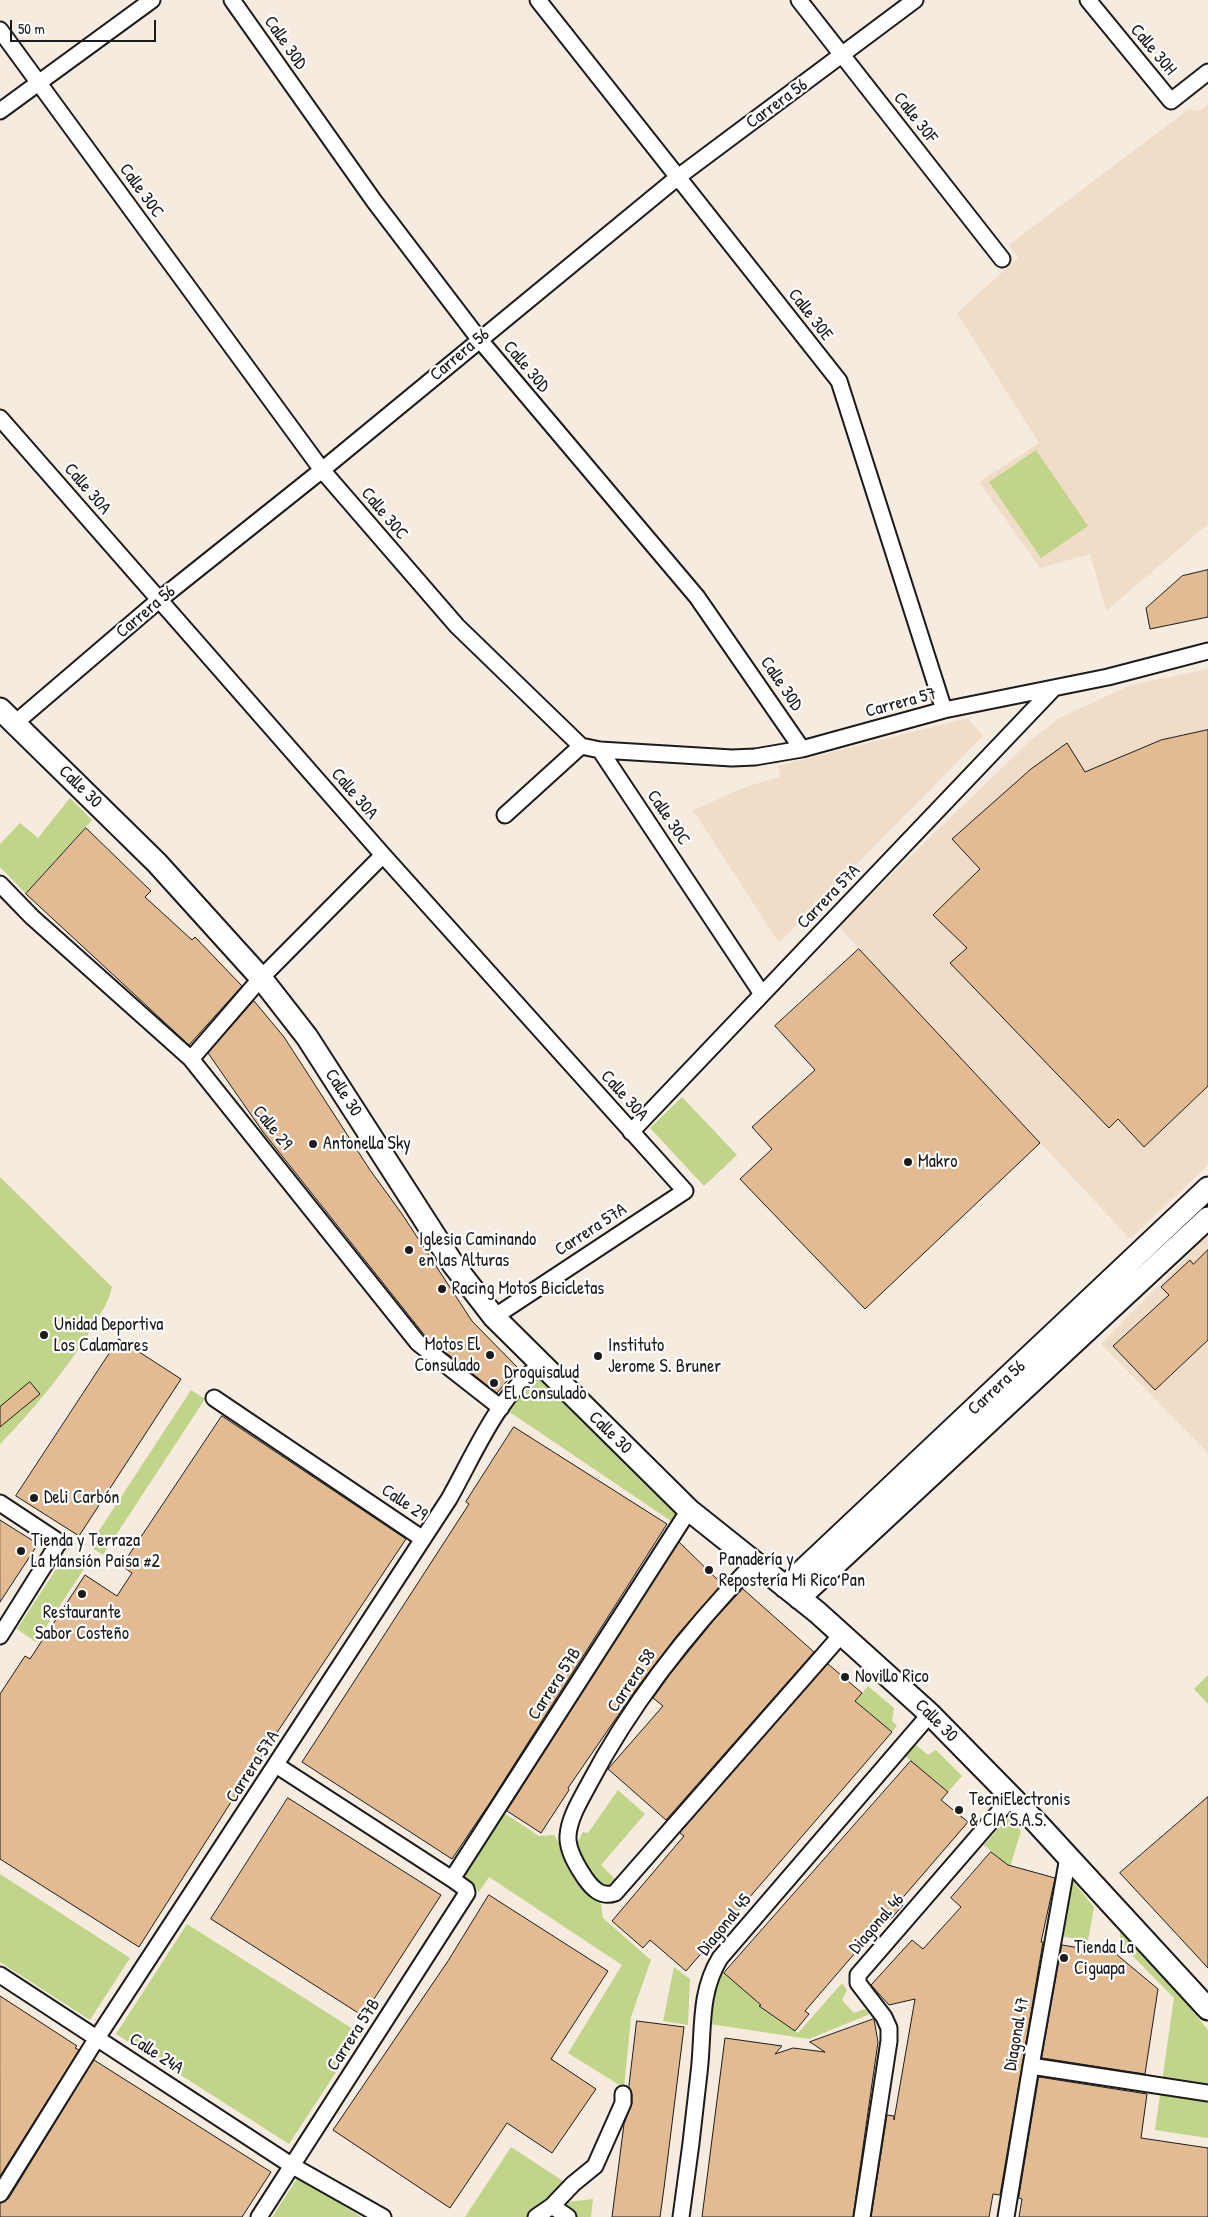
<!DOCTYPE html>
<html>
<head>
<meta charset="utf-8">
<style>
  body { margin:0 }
  #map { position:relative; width:1208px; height:2217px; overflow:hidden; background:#f6ebdf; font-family:"Patrick Hand",sans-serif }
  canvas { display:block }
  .scale { position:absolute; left:10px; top:20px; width:146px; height:22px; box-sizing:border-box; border:2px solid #1c1c1c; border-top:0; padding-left:6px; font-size:15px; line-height:18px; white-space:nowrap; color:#1c1c1c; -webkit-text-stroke:4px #fff; paint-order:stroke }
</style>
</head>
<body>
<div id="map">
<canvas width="1208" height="2217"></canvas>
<div class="scale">50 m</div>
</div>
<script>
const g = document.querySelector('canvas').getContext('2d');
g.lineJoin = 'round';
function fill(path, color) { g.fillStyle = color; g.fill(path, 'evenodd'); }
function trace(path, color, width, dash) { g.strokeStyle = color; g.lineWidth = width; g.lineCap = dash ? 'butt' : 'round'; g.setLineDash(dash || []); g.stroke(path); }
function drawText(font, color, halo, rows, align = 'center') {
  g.font = font + ' "Patrick Hand",sans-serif'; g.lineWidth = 4.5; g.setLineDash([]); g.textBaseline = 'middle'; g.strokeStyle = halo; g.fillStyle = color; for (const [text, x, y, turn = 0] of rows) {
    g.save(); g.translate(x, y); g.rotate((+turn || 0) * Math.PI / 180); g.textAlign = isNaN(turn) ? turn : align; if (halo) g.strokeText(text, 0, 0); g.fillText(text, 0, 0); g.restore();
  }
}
const built = new Path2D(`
  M 1208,104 L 1208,524 L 1106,611 L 1090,554 L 1040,568 L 979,482 L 1039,443 L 957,313 L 1018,258 L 1009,245 L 1189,109 L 1199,111 Z
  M 1208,669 L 1208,1165 L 1130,1239 L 838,926 L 1032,739 L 1059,718 L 1131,685 Z
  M 968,718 L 983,736 L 779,943 L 693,810 L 748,786 L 780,777 L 778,766 Z
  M 1208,1235 L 1208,1453 L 1101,1344 Z`);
const green = new Path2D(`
  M 1036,450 L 1088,526 L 1041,558 L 989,482 Z
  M 70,798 L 92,820 L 26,894 L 0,867 L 0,844 L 20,823 L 38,838 Z
  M 682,1097 L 737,1155 L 704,1186 L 650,1128 Z
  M 0,1177 L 112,1287 C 108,1305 97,1319 88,1335 C 61,1376 34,1409 0,1444 Z
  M 537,1375 L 677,1512 L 671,1521 L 508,1411 Z
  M 191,1390 L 205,1399 L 103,1555 L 89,1546 Z
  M 64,1557 L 84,1569 L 36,1642 L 17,1629 Z
  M 1208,1675 L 1208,1704 L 1194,1689 Z
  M 868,1686 L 894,1708 L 892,1721 L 897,1726 L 892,1732 L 855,1701 Z
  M 915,1744 L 928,1755 L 936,1750 L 962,1776 L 948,1792 L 905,1756 Z
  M 618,1790 L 645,1814 L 601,1865 L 617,1881 L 610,1888 L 601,1886 L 576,1852 L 576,1845 L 583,1832 L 588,1833 Z
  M 504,1813 L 539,1836 L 554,1835 L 589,1889 L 601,1904 L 603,1918 L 651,1960 L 631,2017 L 624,2088 L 568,2053 L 622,1965 L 489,1877 L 479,1892 L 461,1878 Z
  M 1007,1818 L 1021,1831 L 1010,1867 L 984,1845 Z
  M 0,1874 L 130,1958 L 90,2020 L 0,1962 Z
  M 1071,1879 L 1094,1907 L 1088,1941 L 1061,1936 Z
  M 187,1924 L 361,2034 L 289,2144 L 116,2034 Z
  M 1120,1931 L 1178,1993 L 1208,2030 L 1208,2138 L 1155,2130 L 1174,1998 L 1120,1943 Z
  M 674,1967 L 690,1979 L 688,2025 L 663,2021 Z
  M 720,1969 L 761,2005 L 759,2006 L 798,2033 L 842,1983 L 847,1990 L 842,2000 L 854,2013 L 865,2009 L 870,2014 L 809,2039 L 710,2024 L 711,1999 Z
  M 511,2147 L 566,2183 L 526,2217 L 465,2217 Z
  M 298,2177 L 361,2217 L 272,2217 Z
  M 593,2199 L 591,2217 L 556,2217 L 568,2202 Z`);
const building = new Path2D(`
  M 1208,570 L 1208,617 L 1150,629 L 1146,608 L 1182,576 Z
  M 1208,730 L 1208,1086 L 1144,1147 L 1118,1119 L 1109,1128 L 950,963 L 967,948 L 933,915 L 980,869 L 952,839 L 1031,769 L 1067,743 L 1085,772 L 1161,740 Z
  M 86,828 L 151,891 L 145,897 L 192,940 L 195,937 L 242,986 L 189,1045 L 26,894 Z
  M 859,949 L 1040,1143 L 865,1309 L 740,1179 L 772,1149 L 752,1127 L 815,1070 L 775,1026 Z
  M 254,1001 L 284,1037 L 370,1170 L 402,1214 L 472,1321 L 518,1368 L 497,1393 L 426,1337 L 263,1132 L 208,1053 Z
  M 1208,1250 L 1208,1340 L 1155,1390 L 1113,1346 L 1169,1295 L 1161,1287 L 1190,1260 L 1193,1264 Z
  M 119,1339 L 181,1379 L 79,1536 L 16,1496 Z
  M 30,1382 L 40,1394 L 0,1427 L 0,1407 Z
  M 222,1416 L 406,1539 L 238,1791 L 139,1947 L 0,1859 L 0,1694 L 25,1656 L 30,1659 L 85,1575 L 117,1596 L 132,1573 L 122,1566 Z
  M 514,1427 L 667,1524 L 491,1801 L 452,1859 L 302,1762 L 469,1504 L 466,1502 Z
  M 0,1520 L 38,1544 L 0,1602 Z
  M 679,1542 L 722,1584 L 678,1634 L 639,1685 L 568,1788 L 569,1790 L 541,1833 L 507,1811 Z
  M 743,1589 L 814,1652 L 666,1820 L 608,1769 L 663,1706 L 653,1698 L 671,1673 L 714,1620 Z
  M 828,1664 L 862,1693 L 855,1701 L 892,1732 L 686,1971 L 650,1940 L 643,1948 L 612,1921 L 684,1836 L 680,1833 Z
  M 911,1761 L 948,1792 L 941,1800 L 968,1822 L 899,1902 L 903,1905 L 890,1920 L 886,1917 L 805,2011 L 809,2014 L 795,2031 L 759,2006 L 761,2005 L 724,1973 Z
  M 1208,1797 L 1208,1968 L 1120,1873 Z
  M 288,1798 L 441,1895 L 363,2016 L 211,1919 Z
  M 991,1852 L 1008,1865 L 1055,1878 L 1041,1942 L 1043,1942 L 1000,2195 L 993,2194 L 989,2217 L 871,2217 L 887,2115 L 894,2116 L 894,2120 L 915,1999 L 889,2005 L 871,1985 L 912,1940 L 923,1949 L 961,1907 L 951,1898 Z
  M 489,1895 L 608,1971 L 551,2059 L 596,2089 L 552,2153 L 507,2123 L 450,2208 L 333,2130 L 448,1961 Z
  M 1062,1945 L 1116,1954 L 1158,1989 L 1145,2074 L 1042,2058 Z
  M 0,1996 L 77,2046 L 75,2048 L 79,2050 L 0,2176 Z
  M 874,2019 L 878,2042 L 853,2217 L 702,2217 L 725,2038 L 782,2046 L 775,2054 L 793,2048 L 825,2052 L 810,2042 Z
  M 637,2021 L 684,2027 L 664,2188 L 660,2217 L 612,2217 L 624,2124 L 632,2103 L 632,2094 L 629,2087 Z
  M 94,2060 L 271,2172 L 242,2217 L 0,2217 L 0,2203 L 8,2199 Z
  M 1039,2077 L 1147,2094 L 1141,2138 L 1208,2148 L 1208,2217 L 1019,2217 L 1022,2199 L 1019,2198 Z`);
const street = new Path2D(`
  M 232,0 L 374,201 L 479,339 L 697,597 L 802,749
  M 538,0 L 839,381 L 944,710
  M 799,0 L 1002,259
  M 1088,0 L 1171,101 L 1208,72
  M 0,30 L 322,470 L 457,626 L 581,746 L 600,750 L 732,758 L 755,757 L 802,749 L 944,710 L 1108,677 L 1208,651
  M 0,111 L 152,0
  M 0,418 L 383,855 L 685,1191 L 494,1317
  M 14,724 L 159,600 L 322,470 L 678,177 L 915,0
  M 600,750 L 762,994
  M 505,815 L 581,746
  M 0,884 L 32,917 L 191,1059 L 418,1343 L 501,1408
  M 191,1059 L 261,978 L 383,855
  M 631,1132 L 1054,688
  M 214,1398 L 423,1539
  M 0,1503 L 59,1542 L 0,1636
  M 754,1563 C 690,1629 632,1702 589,1784 C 581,1799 569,1818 568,1836 C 567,1850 577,1866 585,1878 C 592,1888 601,1898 615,1893 L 842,1634
  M 452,1879 L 689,1510
  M 0,1975 L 291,2165 L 383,2217
  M 1031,2066 L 1208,2093
  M 0,2194 L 97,2038 L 449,1499 C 475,1453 497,1397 540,1365
  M 552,2206 L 568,2217
  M 259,2217 L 467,1893 L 466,1889 L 452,1879 L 276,1765
  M 536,2217 L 552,2206 L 573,2184 L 595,2166 L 623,2103 L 623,2094
  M 681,2217 C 688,2169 694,2121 699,2073 C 704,2032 698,1994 720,1958 L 930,1714
  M 862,2217 L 889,2041 L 889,2028 L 884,2017 L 858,1983 L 858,1975 L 1012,1797
  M 1006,2217 L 1031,2066 L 1068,1857`);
const secondary = new Path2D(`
  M 0,709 L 157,863 L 261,978 L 307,1037 L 453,1264 L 494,1317 L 689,1510 L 817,1612 L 930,1714 L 1037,1823 L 1208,2009
  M 785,1587 L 1208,1188
  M 799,1598 L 1208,1218`);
const markers = [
  [313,1144,5,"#1c1c1c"],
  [908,1162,5,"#1c1c1c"],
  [409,1250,5,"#1c1c1c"],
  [442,1289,5,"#1c1c1c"],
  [44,1335,5,"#1c1c1c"],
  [490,1355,5,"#1c1c1c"],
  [598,1356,5,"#1c1c1c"],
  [494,1383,5,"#1c1c1c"],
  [34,1498,5,"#1c1c1c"],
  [21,1551,5,"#1c1c1c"],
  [709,1570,5,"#1c1c1c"],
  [82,1594,5,"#1c1c1c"],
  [845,1677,5,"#1c1c1c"],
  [959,1810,5,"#1c1c1c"],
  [1064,1958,5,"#1c1c1c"]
];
const streetNames = [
  ["Calle 30D",285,43,55],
  ["Calle 30H",1153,50,50],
  ["Carrera 56",777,104,-36],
  ["Calle 30F",915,118,52],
  ["Calle 30C",141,191,54],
  ["Calle 30E",810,315,52],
  ["Carrera 56",460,355,-40],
  ["Calle 30D",526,367,50],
  ["Calle 30A",87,489,49],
  ["Calle 30C",384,514,50],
  ["Carrera 56",146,612,-40],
  ["Calle 30D",781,684,56],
  ["Carrera 57",901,703,-15],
  ["Calle 30",80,787,44],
  ["Calle 30A",354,794,49],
  ["Calle 30C",668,818,56],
  ["Carrera 57A",829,897,-46],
  ["Calle 30",343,1093,57],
  ["Calle 30A",624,1096,48],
  ["Calle 29",272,1128,51],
  ["Carrera 57A",591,1230,-33],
  ["Carrera 56",997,1388,-43],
  ["Calle 30",610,1433,44],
  ["Calle 29",404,1503,34],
  ["Carrera 58",632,1681,-56],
  ["Carrera 57B",555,1684,-57],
  ["Calle 30",936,1721,45],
  ["Carrera 57A",253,1767,-57],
  ["Diagonal 46",877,1924,-49],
  ["Diagonal 45",725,1925,-51],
  ["Diagonal 47",1017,2034,-80],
  ["Carrera 57B",354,2035,-57],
  ["Calle 24A",156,2054,33]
];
const poiNames = [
  ["Antonella Sky",323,1144],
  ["Makro",918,1162],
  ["Iglesia Caminando",419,1240],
  ["en las Alturas",419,1261],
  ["Racing Motos Bicicletas",452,1289],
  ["Unidad Deportiva",54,1325],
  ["Los Calamares",54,1346],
  ["Motos El",480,1345,"right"],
  ["Consulado",480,1366,"right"],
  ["Instituto",608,1346],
  ["Jerome S. Bruner",608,1367],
  ["Droguisalud",504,1373],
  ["El Consulado",504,1394],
  ["Deli Carbón",44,1498],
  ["Tienda y Terraza",31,1541],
  ["La Mansión Paisa #2",31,1562],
  ["Panadería y",719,1560],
  ["Repostería Mi Rico Pan",719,1581],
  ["Restaurante",82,1613,"center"],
  ["Sabor Costeño",82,1634,"center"],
  ["Novillo Rico",855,1677],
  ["TecniElectronis",969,1800],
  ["& CIA S.A.S.",969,1821],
  ["Tienda La",1074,1948],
  ["Ciguapa",1074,1969]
];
fill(built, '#f0ddc8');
fill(green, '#c1d58a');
fill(building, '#e2bb93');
trace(building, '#1c1c1c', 1);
trace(street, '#1c1c1c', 19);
trace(secondary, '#1c1c1c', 25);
trace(street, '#fff', 15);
trace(secondary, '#fff', 21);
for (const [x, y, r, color] of markers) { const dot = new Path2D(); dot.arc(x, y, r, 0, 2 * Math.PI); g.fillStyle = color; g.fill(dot); trace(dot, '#fff', 2); }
drawText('18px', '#1c1c1c', '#fff', streetNames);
drawText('18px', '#1c1c1c', '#fff', poiNames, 'left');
</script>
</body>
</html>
